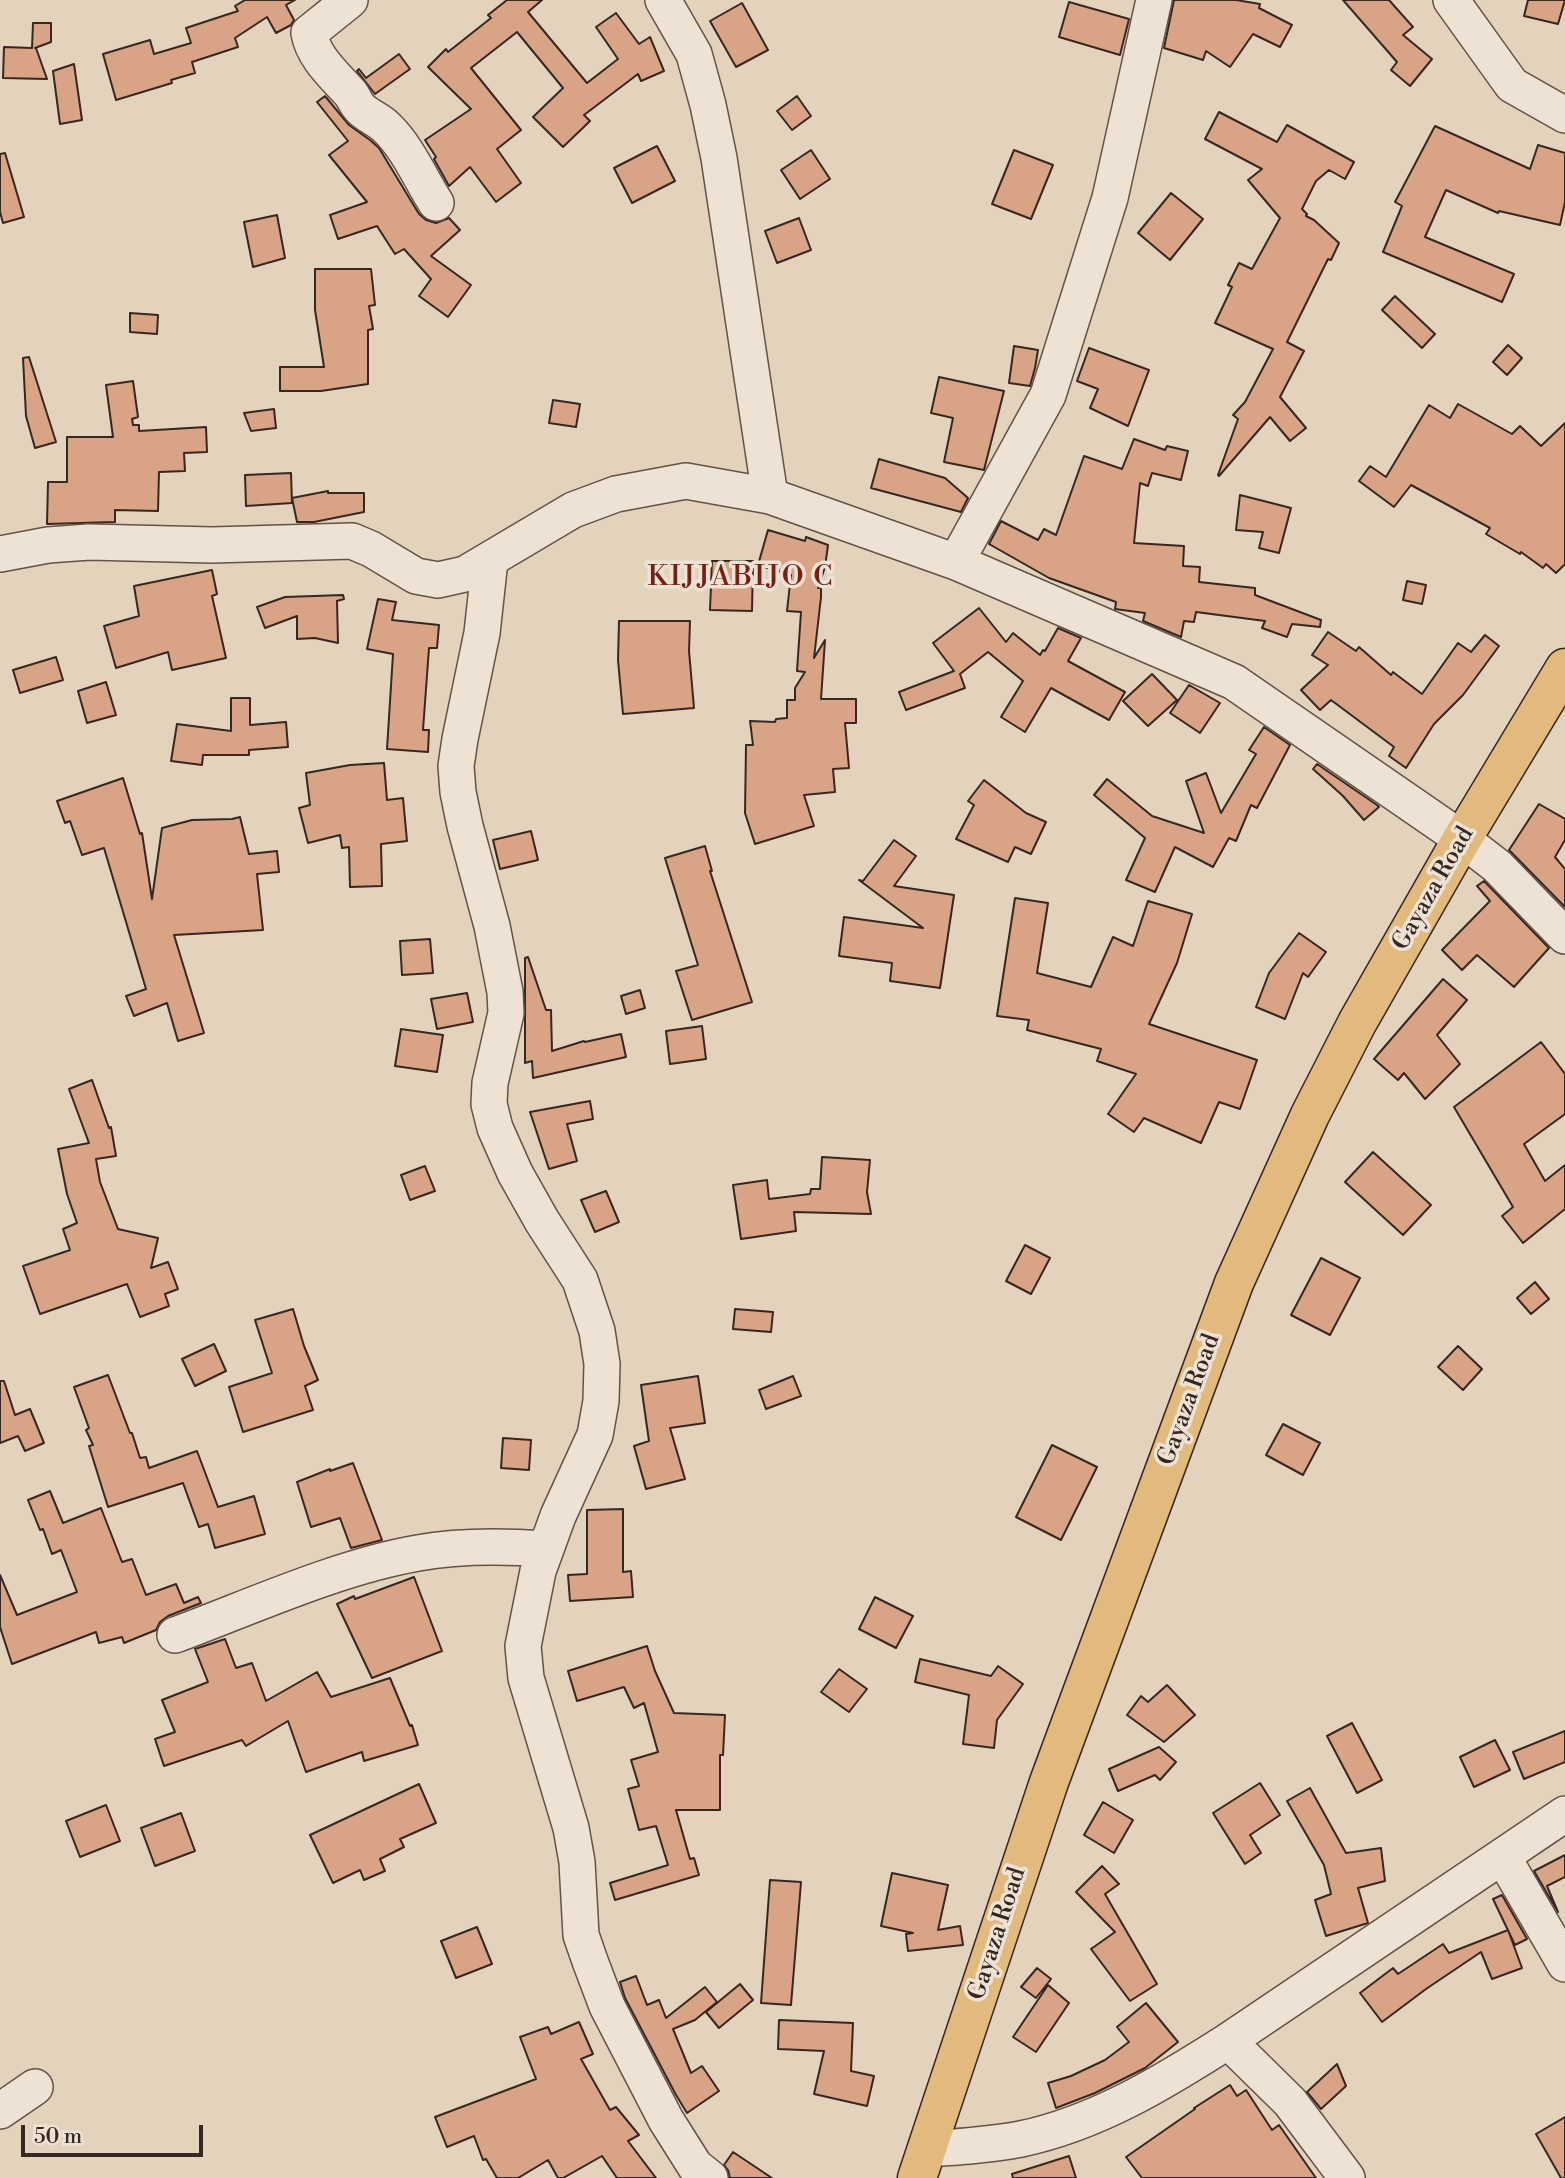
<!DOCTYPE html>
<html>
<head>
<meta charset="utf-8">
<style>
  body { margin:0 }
  #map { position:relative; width:1565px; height:2178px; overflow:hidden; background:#e4d3bc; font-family:"Libre Bodoni",serif }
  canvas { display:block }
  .scale { position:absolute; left:21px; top:2125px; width:182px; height:32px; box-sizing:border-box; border:4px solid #362722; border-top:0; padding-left:9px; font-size:21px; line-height:24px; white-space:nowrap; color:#362722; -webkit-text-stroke:5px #ede2d3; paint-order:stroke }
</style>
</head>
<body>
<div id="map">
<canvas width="1565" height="2178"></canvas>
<div class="scale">50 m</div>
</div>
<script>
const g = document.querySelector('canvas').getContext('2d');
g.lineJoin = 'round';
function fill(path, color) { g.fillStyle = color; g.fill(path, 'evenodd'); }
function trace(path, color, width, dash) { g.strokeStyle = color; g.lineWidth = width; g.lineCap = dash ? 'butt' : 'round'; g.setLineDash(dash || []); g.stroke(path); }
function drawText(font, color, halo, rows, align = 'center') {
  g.font = font + ' "Libre Bodoni",serif'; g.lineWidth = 7; g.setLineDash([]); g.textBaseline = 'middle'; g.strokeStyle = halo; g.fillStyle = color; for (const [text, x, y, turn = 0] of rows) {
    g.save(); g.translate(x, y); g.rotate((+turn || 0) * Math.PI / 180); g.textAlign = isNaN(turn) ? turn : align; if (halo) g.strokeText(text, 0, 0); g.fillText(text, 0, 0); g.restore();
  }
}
const building = new Path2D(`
  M 245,0 L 295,0 L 286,5 L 294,20 L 291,25 L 276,33 L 267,17 L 235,38 L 238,47 L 192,62 L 195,73 L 171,80 L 172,83 L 116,100 L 103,54 L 150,40 L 154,54 L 191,43 L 186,28 L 238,11 L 235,6 Z
  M 507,0 L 542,0 L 528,12 L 587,83 L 618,59 L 596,27 L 616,13 L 639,44 L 650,37 L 664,71 L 641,81 L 638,74 L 584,115 L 590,121 L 563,147 L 533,117 L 563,88 L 517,32 L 471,68 L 521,130 L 497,149 L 521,183 L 496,202 L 470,167 L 449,186 L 434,159 L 436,157 L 425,140 L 471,109 L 428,67 L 446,49 L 448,52 L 491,18 L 488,15 Z
  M 1174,0 L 1236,0 L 1260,4 L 1259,8 L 1292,25 L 1280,47 L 1253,34 L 1230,67 L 1206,51 L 1203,60 L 1164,48 Z
  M 1343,0 L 1389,0 L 1413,27 L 1403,35 L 1432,59 L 1410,86 L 1391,70 L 1397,62 Z
  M 1528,0 L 1565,0 L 1558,24 L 1524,16 Z
  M 1069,2 L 1129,19 L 1120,55 L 1059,37 Z
  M 742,3 L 768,50 L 736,67 L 710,21 Z
  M 33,23 L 51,23 L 51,42 L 35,48 L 36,48 L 47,79 L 3,78 L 4,47 L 32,48 Z
  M 399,54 L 410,69 L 375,94 L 357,71 L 359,69 L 366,78 Z
  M 74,64 L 82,120 L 60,124 L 53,71 Z
  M 325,96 L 349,125 L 370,140 L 379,148 L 419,214 L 426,220 L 436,223 L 449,218 L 460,230 L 431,256 L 471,285 L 448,317 L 419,296 L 431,279 L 404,249 L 395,254 L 377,226 L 338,239 L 330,215 L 367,202 L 329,155 L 348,141 L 317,102 Z
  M 797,96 L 811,116 L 792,130 L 777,111 Z
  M 1219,112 L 1277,142 L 1287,125 L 1354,162 L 1345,179 L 1329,170 L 1316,181 L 1302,209 L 1307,214 L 1306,216 L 1314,220 L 1339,243 L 1331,260 L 1328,259 L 1287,342 L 1304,351 L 1280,397 L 1306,428 L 1290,441 L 1270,417 L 1219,476 L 1218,475 L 1238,419 L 1233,415 L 1245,402 L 1273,349 L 1215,323 L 1232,287 L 1228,285 L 1239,263 L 1252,269 L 1280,218 L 1248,180 L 1262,169 L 1205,139 Z
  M 1435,126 L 1530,169 L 1538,145 L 1565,153 L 1565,202 L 1560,225 L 1499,211 L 1498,213 L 1446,190 L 1425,237 L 1514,274 L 1502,302 L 1383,252 L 1402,206 L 1395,202 Z
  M 657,146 L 675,181 L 632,203 L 614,168 Z
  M 811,150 L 830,179 L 800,199 L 781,170 Z
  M 1014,150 L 1053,165 L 1031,219 L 992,204 Z
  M 5,153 L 24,217 L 3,223 L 0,212 L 0,154 Z
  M 1171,193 L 1203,219 L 1170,260 L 1138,233 Z
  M 277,215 L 285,258 L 253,267 L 244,222 Z
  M 799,218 L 811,250 L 777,263 L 765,231 Z
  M 315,269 L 371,269 L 375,305 L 369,306 L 373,329 L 368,330 L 368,384 L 321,391 L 280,391 L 280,367 L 324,367 L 315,310 Z
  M 1395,296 L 1435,334 L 1422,348 L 1382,310 Z
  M 130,313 L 158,315 L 157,334 L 130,332 Z
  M 1508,345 L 1522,358 L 1507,375 L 1493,362 Z
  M 1014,346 L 1038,350 L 1035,368 L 1030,386 L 1009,383 Z
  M 1089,348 L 1149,370 L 1128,426 L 1090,408 L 1098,389 L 1077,381 Z
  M 29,357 L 56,442 L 35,448 L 26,416 L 23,358 Z
  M 939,377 L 1004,391 L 984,470 L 944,462 L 953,418 L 931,413 Z
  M 133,381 L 138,417 L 132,419 L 133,425 L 139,425 L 139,431 L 206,427 L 207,452 L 184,453 L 185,471 L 159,472 L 158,511 L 115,510 L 115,522 L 47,524 L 48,482 L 67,482 L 67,437 L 113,437 L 106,385 Z
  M 553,400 L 580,404 L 576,427 L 549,423 Z
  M 1458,404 L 1512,434 L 1520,426 L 1541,446 L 1565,423 L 1565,564 L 1556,573 L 1546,564 L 1543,568 L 1521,552 L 1520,554 L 1486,534 L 1490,528 L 1411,485 L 1394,507 L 1359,481 L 1370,466 L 1386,477 L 1429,405 L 1450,418 Z
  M 274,409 L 276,428 L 251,431 L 244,413 Z
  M 1134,439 L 1165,450 L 1167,446 L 1188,451 L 1181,480 L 1152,473 L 1148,486 L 1140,483 L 1134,543 L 1184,546 L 1183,566 L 1200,567 L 1199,582 L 1255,588 L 1255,595 L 1321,620 L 1320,627 L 1292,624 L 1287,637 L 1262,628 L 1265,621 L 1196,612 L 1194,622 L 1184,621 L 1181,637 L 1143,621 L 1145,613 L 1115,609 L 1116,602 L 1049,578 L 989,544 L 1001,521 L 1038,540 L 1044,529 L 1056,535 L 1084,456 L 1122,469 Z
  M 879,459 L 945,478 L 968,498 L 961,512 L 871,488 Z
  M 291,473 L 292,503 L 246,506 L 245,475 Z
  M 328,491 L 328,493 L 364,493 L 364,512 L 314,522 L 297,522 L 292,498 Z
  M 1240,495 L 1291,508 L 1279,553 L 1259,548 L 1263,532 L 1236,530 Z
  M 768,530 L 805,541 L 806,537 L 828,545 L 825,567 L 818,588 L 821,588 L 821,597 L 814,658 L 825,640 L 821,699 L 856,699 L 856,723 L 845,723 L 849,768 L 833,769 L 835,792 L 804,795 L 814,826 L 755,844 L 745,813 L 746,745 L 753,745 L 750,721 L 775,722 L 776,719 L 787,718 L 787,700 L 795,700 L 795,688 L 805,672 L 797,671 L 801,612 L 787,611 L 791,575 L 758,565 Z
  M 712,561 L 753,561 L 752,611 L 710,610 Z
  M 212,570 L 217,594 L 212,596 L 226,658 L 172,670 L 168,652 L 116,668 L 104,626 L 139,616 L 134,586 Z
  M 1407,581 L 1426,585 L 1422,604 L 1403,600 Z
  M 343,595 L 344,599 L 337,601 L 338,643 L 315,638 L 297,639 L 297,616 L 265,628 L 257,607 L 285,597 Z
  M 378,599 L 396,602 L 392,620 L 439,625 L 437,648 L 429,648 L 423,730 L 429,730 L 428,752 L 387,749 L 393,654 L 367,649 Z
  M 979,608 L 1006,642 L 1013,633 L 1040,655 L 1043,650 L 1045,651 L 1058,628 L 1081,638 L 1068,661 L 1125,692 L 1109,720 L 1051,688 L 1025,732 L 1001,717 L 1023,681 L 988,652 L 960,674 L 965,688 L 906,710 L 899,692 L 954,671 L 933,643 Z
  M 619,621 L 690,621 L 689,651 L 694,708 L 623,714 L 618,660 Z
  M 1328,632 L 1356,651 L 1359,647 L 1391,675 L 1393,672 L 1422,694 L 1458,643 L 1471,652 L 1485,635 L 1499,646 L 1463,695 L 1434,724 L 1406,768 L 1389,756 L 1394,747 L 1331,700 L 1320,710 L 1301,690 L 1328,665 L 1312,655 Z
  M 56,657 L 63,680 L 20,693 L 13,670 Z
  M 1152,674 L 1177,700 L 1148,726 L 1123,701 Z
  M 106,682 L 116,715 L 87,723 L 78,691 Z
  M 1189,685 L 1220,703 L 1200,733 L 1170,713 Z
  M 231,698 L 250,698 L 250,725 L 286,722 L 288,747 L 249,750 L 249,755 L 203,755 L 202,765 L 171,761 L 177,724 L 231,731 Z
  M 1264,727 L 1290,745 L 1257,808 L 1251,805 L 1236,841 L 1229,838 L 1213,867 L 1175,847 L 1155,892 L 1126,880 L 1145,838 L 1094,795 L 1107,779 L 1152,816 L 1204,833 L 1186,781 L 1206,773 L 1221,813 L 1256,754 L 1249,750 Z
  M 384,763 L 387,800 L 403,798 L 407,841 L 381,844 L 382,886 L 350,887 L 349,847 L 342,848 L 340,835 L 308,843 L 299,808 L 310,805 L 306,773 L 350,765 Z
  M 1317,764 L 1377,805 L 1379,807 L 1364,820 L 1343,796 L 1313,769 Z
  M 123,778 L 140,834 L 142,833 L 152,899 L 162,828 L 192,820 L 232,819 L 240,817 L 249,854 L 277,851 L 279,872 L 257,874 L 263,930 L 174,935 L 204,1033 L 178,1041 L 167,1003 L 134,1016 L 126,996 L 146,989 L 104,848 L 82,855 L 70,821 L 65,823 L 57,801 Z
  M 984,780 L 1026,813 L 1046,822 L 1031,854 L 1015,847 L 1008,862 L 956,839 L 974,805 L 968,801 Z
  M 1539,804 L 1565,819 L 1565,840 L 1555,857 L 1565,869 L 1565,907 L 1509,850 Z
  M 531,831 L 538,860 L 500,869 L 493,840 Z
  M 894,840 L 916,856 L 894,886 L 954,895 L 940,988 L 890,981 L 892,963 L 839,956 L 844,917 L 923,928 L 859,880 L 863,881 Z
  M 705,846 L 712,871 L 710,871 L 752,1002 L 692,1020 L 676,971 L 698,965 L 665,858 Z
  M 1484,881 L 1549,948 L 1514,987 L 1477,955 L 1462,970 L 1442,950 L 1490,901 L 1477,886 Z
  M 1015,898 L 1048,903 L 1037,973 L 1091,987 L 1113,937 L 1133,946 L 1148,901 L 1192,914 L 1177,963 L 1149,1024 L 1257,1060 L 1240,1109 L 1219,1102 L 1201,1143 L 1144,1118 L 1134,1132 L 1108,1114 L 1136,1074 L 1097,1061 L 1101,1049 L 1027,1030 L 1029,1020 L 997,1016 Z
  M 1299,933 L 1326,952 L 1308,977 L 1303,973 L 1285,1019 L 1256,1007 L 1269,973 Z
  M 430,939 L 433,973 L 402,975 L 400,941 Z
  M 528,957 L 546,1010 L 551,1010 L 552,1051 L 584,1041 L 585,1042 L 621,1034 L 626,1057 L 533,1078 L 532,1061 L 525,1063 L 525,958 Z
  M 1443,979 L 1467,1000 L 1437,1035 L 1460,1064 L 1425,1099 L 1404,1073 L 1398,1080 L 1374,1059 Z
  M 640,990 L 645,1008 L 626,1014 L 621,996 Z
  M 467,993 L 473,1022 L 437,1029 L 431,999 Z
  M 702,1026 L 706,1059 L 670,1064 L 666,1031 Z
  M 401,1029 L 443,1035 L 437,1072 L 395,1066 Z
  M 1541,1042 L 1565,1074 L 1565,1114 L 1524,1144 L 1545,1181 L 1565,1165 L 1565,1209 L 1523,1243 L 1502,1216 L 1513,1207 L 1454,1107 Z
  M 92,1080 L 109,1128 L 111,1127 L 116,1156 L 96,1159 L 100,1182 L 118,1229 L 158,1238 L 151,1268 L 168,1262 L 178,1289 L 165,1294 L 169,1306 L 140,1317 L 127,1284 L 40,1314 L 23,1266 L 70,1250 L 63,1229 L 77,1223 L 67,1194 L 58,1149 L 89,1143 L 69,1089 Z
  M 590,1101 L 593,1119 L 567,1124 L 577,1161 L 549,1169 L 530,1112 Z
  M 1373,1152 L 1431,1205 L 1403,1235 L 1345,1182 Z
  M 822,1157 L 870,1160 L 867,1192 L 871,1214 L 794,1212 L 796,1231 L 741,1239 L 733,1185 L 767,1180 L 769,1199 L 810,1194 L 811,1189 L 820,1189 Z
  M 425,1166 L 435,1191 L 410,1200 L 401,1175 Z
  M 606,1191 L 619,1222 L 595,1232 L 581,1200 Z
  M 1025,1245 L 1050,1258 L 1031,1294 L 1006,1281 Z
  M 1321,1258 L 1360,1278 L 1330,1335 L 1291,1315 Z
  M 1535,1282 L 1549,1299 L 1531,1314 L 1517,1298 Z
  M 293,1309 L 304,1346 L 318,1380 L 305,1386 L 313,1410 L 243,1432 L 229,1387 L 272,1373 L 255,1320 Z
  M 735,1309 L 773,1312 L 771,1332 L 733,1329 Z
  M 214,1344 L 226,1371 L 195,1386 L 182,1359 Z
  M 1458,1346 L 1482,1369 L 1463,1390 L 1438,1367 Z
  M 108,1375 L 130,1433 L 132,1433 L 140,1458 L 146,1457 L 149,1468 L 197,1451 L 218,1507 L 254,1496 L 265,1534 L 215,1548 L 208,1524 L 199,1527 L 183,1483 L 108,1507 L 89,1446 L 93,1445 L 86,1430 L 89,1428 L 74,1387 Z
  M 698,1376 L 705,1423 L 670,1428 L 685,1479 L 646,1489 L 634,1446 L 649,1441 L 641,1385 Z
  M 793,1376 L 801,1396 L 766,1409 L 759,1390 Z
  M 0,1381 L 4,1381 L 15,1415 L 30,1409 L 44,1443 L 25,1451 L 18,1436 L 0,1443 Z
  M 1283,1424 L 1320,1443 L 1303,1475 L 1266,1455 Z
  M 503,1438 L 531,1440 L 529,1470 L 501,1468 Z
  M 1052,1445 L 1097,1467 L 1061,1540 L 1016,1517 Z
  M 353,1463 L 382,1540 L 351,1548 L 340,1518 L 311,1527 L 297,1482 L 330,1469 L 330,1471 Z
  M 50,1491 L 63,1523 L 101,1508 L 122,1562 L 132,1559 L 146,1595 L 176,1584 L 184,1603 L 198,1597 L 201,1603 L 168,1616 L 160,1622 L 156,1630 L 124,1643 L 122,1637 L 99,1643 L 96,1632 L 12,1664 L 0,1627 L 0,1575 L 17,1615 L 77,1592 L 61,1550 L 52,1554 L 43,1529 L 40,1530 L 28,1500 Z
  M 623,1509 L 623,1572 L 631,1571 L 633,1597 L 570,1601 L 568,1575 L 587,1574 L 587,1510 Z
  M 414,1577 L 442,1651 L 372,1678 L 337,1604 L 354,1596 L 355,1599 Z
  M 875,1597 L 913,1616 L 896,1648 L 859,1629 Z
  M 225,1639 L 236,1668 L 252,1663 L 266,1701 L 317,1672 L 331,1697 L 390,1678 L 410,1726 L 412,1725 L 418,1745 L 364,1761 L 362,1752 L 306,1772 L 288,1721 L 246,1746 L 242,1740 L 164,1766 L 155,1739 L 175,1732 L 162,1700 L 208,1682 L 195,1649 Z
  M 647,1646 L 655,1671 L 674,1713 L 725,1715 L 723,1755 L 720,1755 L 720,1810 L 676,1810 L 690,1859 L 694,1858 L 699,1875 L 615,1900 L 610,1883 L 668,1865 L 656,1826 L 639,1830 L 628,1789 L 639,1786 L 631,1760 L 658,1752 L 644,1703 L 634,1708 L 624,1687 L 577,1701 L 568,1671 Z
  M 920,1659 L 991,1676 L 998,1666 L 1023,1684 L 997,1720 L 994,1748 L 963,1744 L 969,1695 L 915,1682 Z
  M 839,1669 L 867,1689 L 849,1712 L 821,1692 Z
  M 1167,1685 L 1195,1715 L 1164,1742 L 1127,1715 L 1141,1696 L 1148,1702 Z
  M 1352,1723 L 1382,1780 L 1357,1793 L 1327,1736 Z
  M 1565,1731 L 1565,1762 L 1524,1779 L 1513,1752 Z
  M 1495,1740 L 1510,1770 L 1474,1787 L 1460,1757 Z
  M 1159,1747 L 1176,1762 L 1160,1780 L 1155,1775 L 1118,1791 L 1109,1769 Z
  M 1260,1783 L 1280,1815 L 1250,1835 L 1261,1853 L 1245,1864 L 1213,1813 Z
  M 419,1784 L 436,1823 L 400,1839 L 404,1847 L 380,1859 L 385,1871 L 364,1880 L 360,1870 L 333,1883 L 310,1835 Z
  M 1310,1788 L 1346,1853 L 1381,1848 L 1385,1881 L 1358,1888 L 1368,1923 L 1326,1936 L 1315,1900 L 1331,1894 L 1324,1865 L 1287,1801 Z
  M 1103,1802 L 1133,1820 L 1114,1853 L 1084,1835 Z
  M 106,1805 L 120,1841 L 80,1857 L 66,1821 Z
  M 181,1813 L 195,1851 L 155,1866 L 141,1828 Z
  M 1565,1855 L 1565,1877 L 1547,1886 L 1558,1912 L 1534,1871 Z
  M 1102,1866 L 1119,1884 L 1105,1894 L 1157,1984 L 1130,2001 L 1091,1949 L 1115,1932 L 1076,1892 Z
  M 892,1873 L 948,1885 L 938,1930 L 960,1926 L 963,1945 L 908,1951 L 906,1934 L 913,1933 L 881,1926 Z
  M 770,1880 L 801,1882 L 791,2005 L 761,2003 Z
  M 1502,1895 L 1527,1939 L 1515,1945 L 1493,1899 Z
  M 477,1927 L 492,1964 L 456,1978 L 441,1941 Z
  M 1508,1930 L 1522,1968 L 1492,1979 L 1481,1952 L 1426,1989 L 1382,2022 L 1360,1993 L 1393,1968 L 1398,1974 L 1443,1944 L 1449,1953 Z
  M 1037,1968 L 1051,1979 L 1036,1998 L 1021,1987 Z
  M 636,1976 L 647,2005 L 659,2000 L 666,2018 L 705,1987 L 717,2002 L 695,2020 L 673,2029 L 691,2073 L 702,2066 L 719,2091 L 687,2113 L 676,2095 L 625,1998 L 620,1982 Z
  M 740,1984 L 753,2000 L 719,2028 L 706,2012 Z
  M 1048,1985 L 1069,2003 L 1036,2052 L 1013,2037 Z
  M 1146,2003 L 1178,2042 L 1145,2068 L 1095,2093 L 1056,2108 L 1048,2083 L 1071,2076 L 1105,2060 L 1129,2042 L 1117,2027 Z
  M 779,2020 L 853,2023 L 851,2071 L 874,2076 L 867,2106 L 814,2094 L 824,2051 L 778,2049 Z
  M 579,2022 L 593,2054 L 581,2059 L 610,2110 L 616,2107 L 639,2135 L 628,2141 L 656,2178 L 617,2178 L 602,2156 L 563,2178 L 558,2178 L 548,2160 L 518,2178 L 497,2178 L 486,2159 L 483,2160 L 474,2136 L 447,2147 L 435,2117 L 536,2079 L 520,2037 L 548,2027 L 551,2034 Z
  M 1337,2064 L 1346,2086 L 1321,2109 L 1307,2092 Z
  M 1230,2085 L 1237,2096 L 1246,2090 L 1272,2130 L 1279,2125 L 1316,2178 L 1142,2178 L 1126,2157 L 1195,2109 L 1194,2108 Z
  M 1565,2117 L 1565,2178 L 1561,2178 L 1536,2134 Z
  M 733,2152 L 772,2178 L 730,2178 L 728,2170 L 724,2165 Z
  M 1069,2156 L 1076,2178 L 1013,2178 L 1012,2174 Z`);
const minor = new Path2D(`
  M 350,0 L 309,33 C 313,57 335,76 351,94 C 354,98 356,104 360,108 C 367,116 378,119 386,127 C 408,148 420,178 436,203
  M 663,0 L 694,54 L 708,105 L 719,158 L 770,496 L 956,562 L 1234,682 L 1462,839 L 1497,866 L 1565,936
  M 1451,0 L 1512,85 L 1565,115
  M 0,554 L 48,545 L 89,542 L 212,545 L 352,541 L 371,549 L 416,576 L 438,580 L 465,574 L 573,510 L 616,494 L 686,481 L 770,496
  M 490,560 L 482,633 L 460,739 L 456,766 L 458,792 L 465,826 L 492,926 L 505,992 L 506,1013 L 490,1083 L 489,1104 L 495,1128 L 515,1173 L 542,1221 L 580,1280 L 597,1331 L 602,1364 L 601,1401 L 595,1435 L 558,1516 L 538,1571 L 523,1646 L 526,1678 L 571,1828 L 577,1862 L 581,1935 L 590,1961 L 607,2006 L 666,2120 L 695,2166 L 710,2178
  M 956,562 L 1048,395 L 1110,198 L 1154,0
  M 175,1635 C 253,1606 338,1567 418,1553 C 461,1545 504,1546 546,1549
  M 1503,1857 L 1565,1964
  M 1228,2041 L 1290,2102 L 1347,2178
  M 0,2111 L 35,2087
  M 926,2149 C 958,2147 990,2145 1021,2139 C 1097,2123 1164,2082 1228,2041 L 1565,1814`);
const major = new Path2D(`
  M 917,2178 L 1049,1782 L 1234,1283 L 1310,1115 L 1357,1023 L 1462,839 L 1565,668`);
const streetNames = [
  ["Gayaza Road",1434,889,-60],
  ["Gayaza Road",1190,1400,-70],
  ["Gayaza Road",998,1934,-72]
];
const quarterNames = [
  ["KIJJABIJO C",741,578]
];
fill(building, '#d9a385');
trace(building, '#362722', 2);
trace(minor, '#625248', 38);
trace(major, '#362722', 41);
trace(minor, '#ede2d3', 35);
trace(major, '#e2ba7e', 38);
drawText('24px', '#362722', '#ede2d3', streetNames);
g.letterSpacing = '2px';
drawText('28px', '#7a1f14', '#ede2d3', quarterNames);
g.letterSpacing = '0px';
</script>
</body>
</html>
